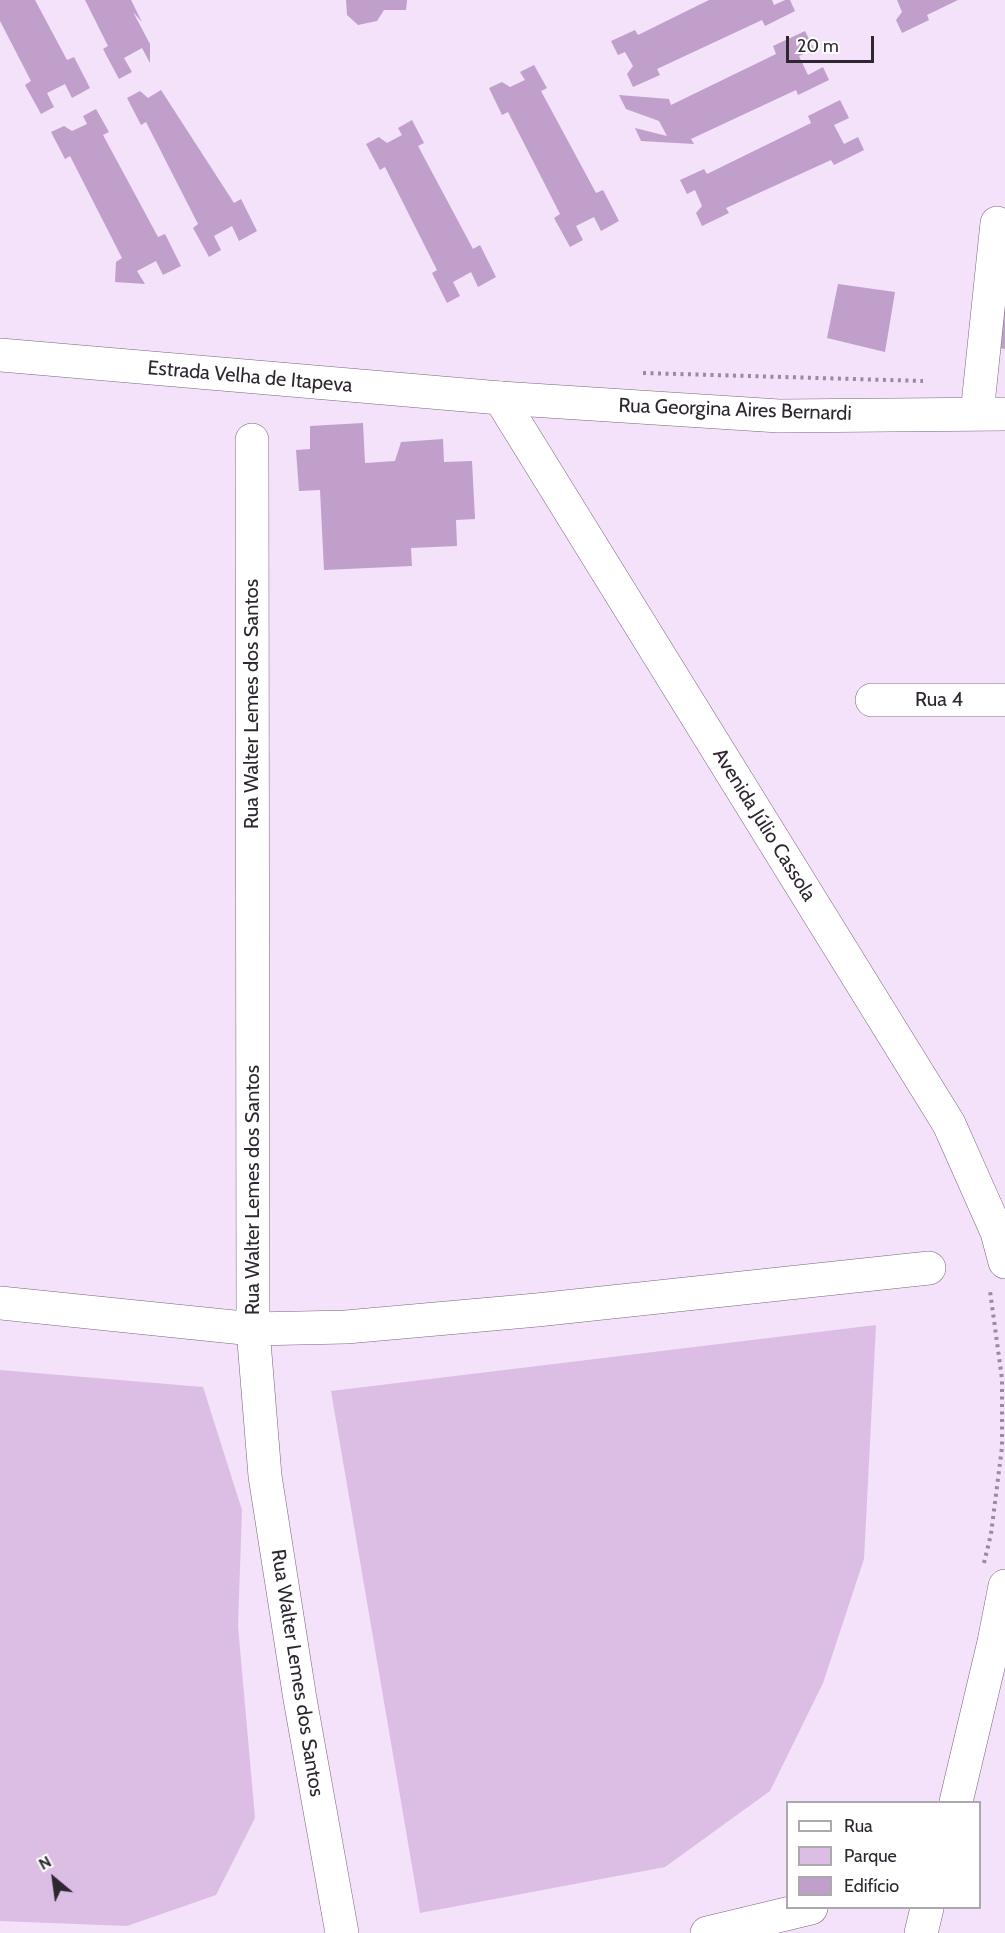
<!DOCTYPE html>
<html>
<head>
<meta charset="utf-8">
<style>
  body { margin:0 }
  #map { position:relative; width:1005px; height:1933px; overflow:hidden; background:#f4e1fa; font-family:Cabin,sans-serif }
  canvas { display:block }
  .legend { position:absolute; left:786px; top:1801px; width:195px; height:108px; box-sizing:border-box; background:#fff; border:2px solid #aba9ac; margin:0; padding:8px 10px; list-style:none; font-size:18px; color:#2e2730 }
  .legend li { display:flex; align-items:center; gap:12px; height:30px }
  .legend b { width:30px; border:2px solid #aba9ac }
  .north { position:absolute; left:24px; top:1849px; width:60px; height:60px; -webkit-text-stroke:4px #fff; paint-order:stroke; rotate:331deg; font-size:16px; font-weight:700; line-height:24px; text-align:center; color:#2e2730 }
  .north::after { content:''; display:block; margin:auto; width:21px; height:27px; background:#2e2730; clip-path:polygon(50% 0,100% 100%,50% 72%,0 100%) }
  .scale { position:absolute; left:786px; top:36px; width:88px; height:27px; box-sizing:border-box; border:3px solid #2e2730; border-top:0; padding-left:8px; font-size:18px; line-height:21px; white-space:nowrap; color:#2e2730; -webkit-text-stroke:4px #fff; paint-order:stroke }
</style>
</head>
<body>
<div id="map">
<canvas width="1005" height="1933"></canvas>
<ul class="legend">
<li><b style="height:8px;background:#fff"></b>Rua</li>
<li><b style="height:16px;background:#dcbee5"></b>Parque</li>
<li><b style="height:16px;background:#c09fca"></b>Edifício</li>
</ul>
<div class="north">N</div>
<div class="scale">20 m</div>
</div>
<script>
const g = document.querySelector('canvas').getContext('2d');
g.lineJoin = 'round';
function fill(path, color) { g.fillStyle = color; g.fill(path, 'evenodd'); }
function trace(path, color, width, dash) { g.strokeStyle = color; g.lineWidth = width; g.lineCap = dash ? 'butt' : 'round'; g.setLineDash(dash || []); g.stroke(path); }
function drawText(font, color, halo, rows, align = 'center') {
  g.font = font + ' Cabin,sans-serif'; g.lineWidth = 6; g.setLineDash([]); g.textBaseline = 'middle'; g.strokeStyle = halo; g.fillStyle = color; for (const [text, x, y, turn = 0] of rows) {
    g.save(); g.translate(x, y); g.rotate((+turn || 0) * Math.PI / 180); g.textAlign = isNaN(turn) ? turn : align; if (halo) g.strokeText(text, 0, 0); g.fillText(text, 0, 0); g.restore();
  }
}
const green = new Path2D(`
  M 876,1325 L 864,1559 L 823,1683 L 770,1791 L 665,1867 L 420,1913 L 331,1391 Z
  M 0,1370 L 203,1387 L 242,1510 L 238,1626 L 255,1818 L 216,1895 L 127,1926 L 0,1921 Z`);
const building = new Path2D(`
  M 0,0 L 35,0 L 67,60 L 74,57 L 90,88 L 72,98 L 65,84 L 47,93 L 54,107 L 41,114 L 25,85 L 31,81 L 0,21 Z
  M 85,0 L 131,0 L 142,22 L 133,12 L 150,44 L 150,63 L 142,48 L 124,58 L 132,72 L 119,79 L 103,49 L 108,46 Z
  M 346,0 L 407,0 L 406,10 L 384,10 L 377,21 L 358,25 L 347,15 Z
  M 709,0 L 772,0 L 774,5 L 785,0 L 790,0 L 795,11 L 765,26 L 762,20 L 657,69 L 660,75 L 633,87 L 627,74 L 633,66 L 625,52 L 618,55 L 611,41 L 635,30 L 638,35 Z
  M 897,0 L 958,0 L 927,15 L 929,20 L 902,33 L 896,20 L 902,12 Z
  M 805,31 L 814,49 L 799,56 L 808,75 L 823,67 L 829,80 L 798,95 L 796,90 L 691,139 L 694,144 L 641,141 L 635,128 L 667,136 L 659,121 L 626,109 L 619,95 L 669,99 L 671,105 L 776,54 L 773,46 Z
  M 534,65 L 547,88 L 541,91 L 596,193 L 603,190 L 619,221 L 601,231 L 594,217 L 576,226 L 583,240 L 570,247 L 554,218 L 560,214 L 508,112 L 502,115 L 489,88 L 502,82 L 510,87 L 525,80 L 520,72 Z
  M 161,90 L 234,203 L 241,199 L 257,231 L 239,241 L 232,226 L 214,236 L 221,250 L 209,257 L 193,228 L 198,224 L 146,122 L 141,125 L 127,98 L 140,91 L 148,98 Z
  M 840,100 L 849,118 L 834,125 L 844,144 L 858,137 L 864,150 L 834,165 L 831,160 L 726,208 L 729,213 L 702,226 L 696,213 L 702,206 L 695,190 L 687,194 L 680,180 L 704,169 L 707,174 L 811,123 L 808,116 Z
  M 96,109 L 109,132 L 103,135 L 158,237 L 165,234 L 181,266 L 163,275 L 156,261 L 137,271 L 145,284 L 115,282 L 116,262 L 122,258 L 70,156 L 65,159 L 51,132 L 64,126 L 72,131 L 87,124 L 83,116 Z
  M 412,120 L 424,143 L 418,146 L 473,249 L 480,245 L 496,277 L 478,287 L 471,272 L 453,282 L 460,296 L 447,303 L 432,273 L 437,270 L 385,167 L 380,170 L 366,144 L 379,137 L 387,143 L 402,135 L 398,128 Z
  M 838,284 L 895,292 L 885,352 L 827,338 Z
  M 1005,304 L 1005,349 L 999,348 Z
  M 363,423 L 365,463 L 395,461 L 401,442 L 443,439 L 444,462 L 472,461 L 475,519 L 456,520 L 457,546 L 411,548 L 412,566 L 324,570 L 320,490 L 299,491 L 296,450 L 310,449 L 310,426 Z`);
const path = new Path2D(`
  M 643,373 L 923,381
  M 984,1563 L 991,1534 L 1002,1447 L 1002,1379 L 990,1291`);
const minor = new Path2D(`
  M 500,398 L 779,416 L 1005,414
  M 977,414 L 997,223
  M 252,440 L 253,1329 L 265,1476 L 300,1699 L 342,1933
  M 872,700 L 1005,700
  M 0,1303 L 253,1329 L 346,1327 L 537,1310 L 929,1268
  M 707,1933 L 811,1908`);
const major = new Path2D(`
  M 0,355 L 500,398 L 949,1124 L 997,1232 L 1005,1262
  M 956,1802 L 994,1642 L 1005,1586
  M 921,1933 L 927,1908`);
const streetNames = [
  ["Estrada Velha de Itapeva",250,377,5],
  ["Rua Georgina Aires Bernardi",735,410,2],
  ["Rua 4",939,700],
  ["Rua Walter Lemes dos Santos",252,704,-90],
  ["Avenida Júlio Cassola",764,825,58],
  ["Rua Walter Lemes dos Santos",253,1190,-90],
  ["Rua Walter Lemes dos Santos",297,1673,81]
];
fill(green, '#dcbee5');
fill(building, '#c09fca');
trace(minor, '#78667d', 34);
trace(major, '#78667d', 34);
trace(path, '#988b9c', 4, [3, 4.5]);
trace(minor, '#fff', 33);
trace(major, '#fff', 33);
drawText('20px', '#2e2730', '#fff', streetNames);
</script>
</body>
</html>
